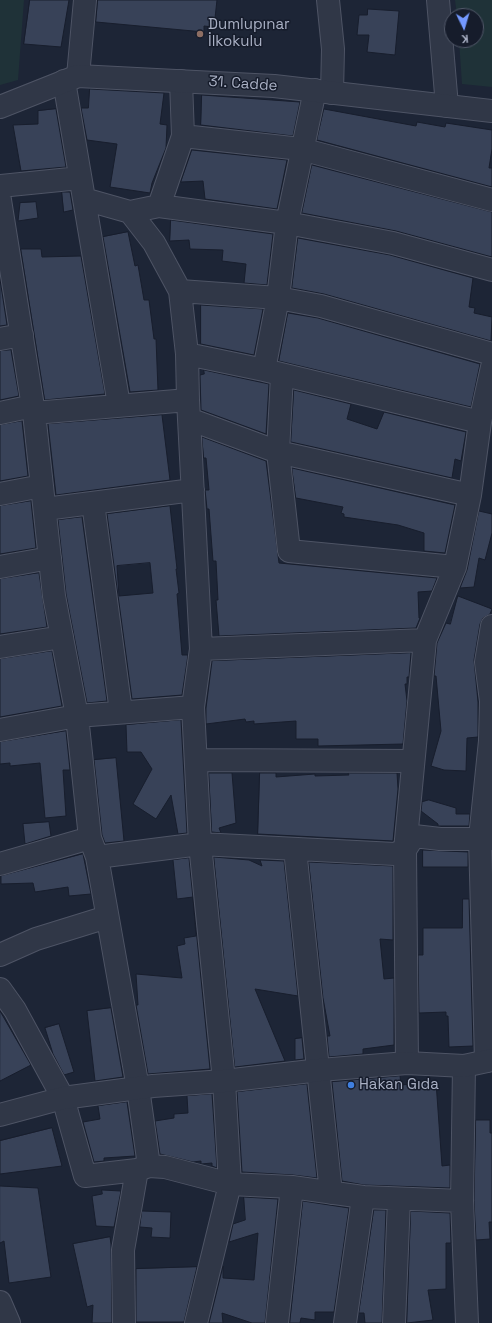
<!DOCTYPE html>
<html>
<head>
<meta charset="utf-8">
<style>
  body { margin:0 }
  #map { position:relative; width:492px; height:1323px; overflow:hidden; background:#1d2536; font-family:"Space Grotesk",sans-serif }
  canvas { display:block }
  .north { position:absolute; left:444px; top:8px; width:40px; height:40px; box-sizing:border-box; background:#161c2b; border:1px solid #515869; border-radius:50%; rotate:175deg; font-size:11px; font-weight:700; line-height:16px; text-align:center; color:#aab1c5 }
  .north::after { content:''; display:block; margin:auto; width:14px; height:18px; background:#7499ff; clip-path:polygon(50% 0,100% 100%,50% 72%,0 100%) }
</style>
</head>
<body>
<div id="map">
<canvas width="492" height="1323"></canvas>
<div class="north">K</div>
</div>
<script>
const g = document.querySelector('canvas').getContext('2d');
g.lineJoin = 'round';
function fill(path, color) { g.fillStyle = color; g.fill(path, 'evenodd'); }
function trace(path, color, width, dash) { g.strokeStyle = color; g.lineWidth = width; g.lineCap = dash ? 'butt' : 'round'; g.setLineDash(dash || []); g.stroke(path); }
function drawText(font, color, halo, rows, align = 'center') {
  g.font = font + ' "Space Grotesk",sans-serif'; g.lineWidth = 3; g.setLineDash([]); g.textBaseline = 'middle'; g.strokeStyle = halo; g.fillStyle = color; for (const [text, x, y, turn = 0] of rows) {
    g.save(); g.translate(x, y); g.rotate((+turn || 0) * Math.PI / 180); g.textAlign = isNaN(turn) ? turn : align; if (halo) g.strokeText(text, 0, 0); g.fillText(text, 0, 0); g.restore();
  }
}
const green = new Path2D(`
  M 0,0 L 24,0 L 18,80 L 0,85 Z
  M 455,0 L 492,0 L 492,87 L 462,84 L 459,40 L 476,40 L 476,16 L 457,16 Z`);
const building = new Path2D(`
  M 30,0 L 69,0 L 61,47 L 24,44 Z
  M 98,0 L 217,0 L 214,27 L 204,26 L 204,32 L 96,22 Z
  M 368,9 L 399,11 L 395,55 L 367,52 L 369,35 L 357,35 L 359,15 L 367,15 Z
  M 90,89 L 164,93 L 160,124 L 167,125 L 166,148 L 152,183 L 150,193 L 110,187 L 117,144 L 87,140 L 81,108 L 88,108 Z
  M 202,95 L 300,102 L 293,136 L 201,125 Z
  M 56,109 L 66,167 L 21,171 L 13,125 L 38,124 L 38,111 Z
  M 324,109 L 416,126 L 417,122 L 445,127 L 446,123 L 492,130 L 492,149 L 489,168 L 492,168 L 492,187 L 317,140 Z
  M 192,150 L 287,160 L 277,209 L 205,199 L 203,181 L 181,182 Z
  M 312,165 L 492,212 L 492,257 L 396,231 L 302,213 Z
  M 62,192 L 70,192 L 73,210 L 64,212 Z
  M 36,202 L 38,218 L 18,221 L 20,203 Z
  M 171,220 L 273,234 L 267,285 L 244,283 L 246,264 L 222,261 L 223,250 L 190,249 L 189,240 L 170,241 Z
  M 128,232 L 135,266 L 138,265 L 144,300 L 149,300 L 154,339 L 156,339 L 158,390 L 130,392 L 103,237 Z
  M 298,238 L 390,255 L 473,278 L 469,307 L 475,308 L 474,313 L 492,317 L 491,341 L 324,294 L 292,288 Z
  M 21,249 L 41,249 L 42,257 L 81,256 L 105,394 L 45,400 Z
  M 0,279 L 7,325 L 0,326 Z
  M 201,305 L 263,309 L 254,355 L 201,344 Z
  M 288,313 L 318,318 L 480,364 L 471,407 L 279,361 Z
  M 11,350 L 19,396 L 0,400 L 0,351 Z
  M 204,370 L 269,384 L 266,434 L 201,410 L 200,375 L 204,374 Z
  M 294,390 L 351,404 L 347,419 L 377,429 L 384,412 L 466,432 L 461,461 L 455,459 L 452,478 L 291,442 Z
  M 162,415 L 170,480 L 56,495 L 48,424 Z
  M 22,421 L 28,476 L 0,481 L 0,425 Z
  M 202,437 L 266,461 L 279,563 L 437,578 L 432,591 L 418,592 L 419,618 L 420,618 L 416,628 L 219,636 L 216,600 L 218,600 L 216,561 L 213,561 L 209,509 L 207,509 L 206,499 L 205,490 L 209,490 L 206,458 L 204,458 Z
  M 292,468 L 455,505 L 445,553 L 424,551 L 424,533 L 398,525 L 344,517 L 344,514 L 341,513 L 343,507 L 296,498 Z
  M 31,501 L 36,548 L 0,554 L 0,506 Z
  M 170,506 L 177,569 L 176,569 L 179,593 L 177,594 L 182,655 L 188,655 L 182,695 L 132,699 L 107,514 ZM 150,563 L 153,593 L 119,596 L 117,566 Z
  M 479,511 L 492,514 L 492,533 L 485,560 L 479,558 L 474,587 L 460,588 L 467,570 Z
  M 82,517 L 107,701 L 87,703 L 66,594 L 58,520 Z
  M 39,573 L 47,627 L 0,634 L 0,579 Z
  M 458,596 L 492,609 L 490,614 L 483,618 L 480,624 L 474,660 L 478,702 L 478,737 L 467,738 L 466,771 L 444,770 L 431,766 L 441,731 L 436,676 L 434,676 L 437,643 L 446,623 L 450,624 Z
  M 52,651 L 62,706 L 0,717 L 0,659 Z
  M 411,653 L 409,677 L 407,677 L 407,684 L 405,684 L 407,701 L 403,744 L 318,746 L 318,739 L 296,739 L 296,721 L 254,724 L 254,721 L 246,722 L 245,719 L 206,724 L 206,708 L 212,661 Z
  M 181,720 L 187,833 L 178,834 L 171,795 L 156,819 L 133,804 L 152,769 L 141,752 L 127,752 L 126,725 Z
  M 66,731 L 70,770 L 63,770 L 66,816 L 45,818 L 40,763 L 10,766 L 10,763 L 0,764 L 0,742 Z
  M 116,758 L 124,841 L 105,843 L 102,835 L 94,760 Z
  M 209,773 L 232,773 L 236,823 L 219,828 L 221,833 L 212,832 Z
  M 260,773 L 276,773 L 276,777 L 315,774 L 315,776 L 349,775 L 348,773 L 397,773 L 398,789 L 393,841 L 258,834 Z
  M 429,800 L 456,808 L 456,814 L 470,814 L 469,826 L 438,826 L 438,824 L 421,811 L 422,802 Z
  M 49,822 L 51,836 L 25,844 L 23,824 Z
  M 423,850 L 468,852 L 468,867 L 423,867 Z
  M 83,854 L 91,894 L 69,896 L 68,887 L 35,892 L 33,883 L 1,884 L 1,876 Z
  M 214,857 L 249,860 L 262,866 L 260,860 L 284,861 L 298,996 L 255,989 L 285,1061 L 235,1067 Z
  M 189,858 L 210,1069 L 148,1074 L 136,1005 L 138,1005 L 136,974 L 182,978 L 177,946 L 185,944 L 184,938 L 196,936 L 193,897 L 177,899 L 173,860 Z
  M 309,862 L 393,866 L 393,940 L 380,939 L 384,979 L 394,978 L 394,1045 L 363,1049 L 363,1054 L 329,1057 L 327,1036 L 330,1036 L 323,998 Z
  M 463,899 L 469,899 L 473,1046 L 449,1047 L 448,1016 L 446,1016 L 446,1012 L 419,1013 L 418,955 L 423,955 L 423,928 L 462,928 Z
  M 111,1008 L 123,1077 L 95,1081 L 87,1011 Z
  M 0,1011 L 31,1065 L 0,1081 Z
  M 59,1024 L 74,1072 L 64,1075 L 53,1054 L 45,1028 Z
  M 302,1038 L 304,1059 L 295,1060 L 295,1039 Z
  M 400,1076 L 401,1085 L 436,1082 L 442,1166 L 450,1165 L 450,1188 L 364,1185 L 342,1181 L 332,1082 Z
  M 307,1084 L 317,1178 L 293,1175 L 242,1172 L 237,1092 Z
  M 212,1094 L 217,1168 L 212,1166 L 212,1163 L 201,1164 L 201,1161 L 193,1162 L 160,1154 L 155,1121 L 174,1118 L 174,1114 L 188,1113 L 187,1096 Z
  M 127,1102 L 135,1156 L 104,1158 L 104,1161 L 94,1162 L 83,1122 L 100,1119 L 98,1106 Z
  M 476,1120 L 490,1120 L 490,1133 L 492,1133 L 492,1222 L 489,1222 L 490,1239 L 476,1240 L 474,1201 Z
  M 52,1128 L 62,1166 L 0,1174 L 0,1141 Z
  M 0,1186 L 38,1188 L 51,1277 L 9,1283 L 4,1241 L 0,1243 Z
  M 102,1190 L 121,1191 L 114,1227 L 96,1226 L 92,1196 L 102,1194 Z
  M 244,1197 L 278,1199 L 265,1323 L 252,1323 L 222,1313 L 223,1323 L 209,1323 L 223,1266 L 223,1278 L 254,1280 L 258,1233 L 229,1242 L 233,1224 L 245,1220 Z
  M 303,1201 L 349,1208 L 334,1312 L 315,1312 L 315,1320 L 301,1318 L 300,1323 L 290,1323 Z
  M 374,1210 L 386,1210 L 382,1323 L 365,1323 L 364,1313 L 359,1313 Z
  M 142,1211 L 171,1212 L 170,1238 L 151,1237 L 152,1228 L 140,1227 Z
  M 411,1211 L 450,1213 L 451,1243 L 446,1243 L 446,1289 L 428,1290 L 433,1320 L 407,1323 Z
  M 110,1237 L 111,1244 L 112,1323 L 92,1323 L 93,1305 L 87,1307 L 73,1244 Z
  M 197,1267 L 184,1322 L 136,1322 L 136,1269 Z`);
const minor = new Path2D(`
  M 328,0 L 333,49 L 332,93
  M 438,0 L 447,106
  M 78,76 L 85,0
  M 64,81 L 119,405
  M 183,136 L 301,149 L 492,200
  M 0,186 L 80,178
  M 84,199 L 130,212 L 159,206 L 287,223 L 393,243 L 492,270
  M 0,200 L 34,413 L 54,596 L 77,716 L 90,838 L 97,857 L 138,1088 L 149,1166
  M 159,206 L 183,136 L 181,81
  M 130,212 L 154,243 L 180,291 L 187,354 L 188,400 L 201,649 L 193,707 L 200,844 L 224,1081 L 230,1184 L 196,1323
  M 180,291 L 278,298 L 321,306 L 492,354
  M 0,339 L 22,335
  M 187,354 L 264,370 L 480,422
  M 264,370 L 278,298 L 287,223 L 315,90
  M 282,375 L 278,452 L 289,551 L 455,567
  M 0,413 L 33,406
  M 34,413 L 188,400
  M 189,419 L 278,452 L 470,495
  M 0,494 L 42,486
  M 93,503 L 121,712
  M 45,509 L 193,490
  M 0,567 L 50,558
  M 0,647 L 62,637
  M 201,649 L 425,640
  M 0,730 L 77,716 L 193,707
  M 196,760 L 413,761
  M 295,849 L 331,1193
  M 97,857 L 200,844 L 395,854 L 405,850 L 414,836 L 440,839 L 492,839
  M 0,864 L 90,838
  M 0,955 L 36,939 L 107,917
  M 0,989 L 15,1010 L 63,1098 L 85,1176 L 137,1170 L 149,1166 L 165,1167 L 230,1184 L 292,1187 L 363,1197 L 462,1201
  M 486,1061 L 480,838 L 490,741 L 491,701 L 486,662 L 492,626
  M 407,1063 L 405,850 L 425,640 L 455,567 L 470,495 L 480,422 L 492,367
  M 464,1066 L 462,1201 L 467,1323
  M 124,1323 L 123,1250 L 137,1170
  M 277,1323 L 292,1187
  M 345,1323 L 363,1197
  M 394,1323 L 399,1199`);
const tertiary = new Path2D(`
  M 0,107 L 78,76 L 274,86 L 492,111
  M 0,1115 L 63,1098 L 153,1086 L 224,1081 L 320,1070 L 407,1063 L 464,1066 L 492,1060
  M 0,1302 L 9,1323`);
const markers = [
  [200,34,4,"#8d6e63"],
  [351,1085,4,"#3f7fe0"]
];
const poiNames = [
  ["Dumlupınar",208,25],
  ["İlkokulu",208,42],
  ["Hakan Gıda",359,1085]
];
const streetNames = [
  ["31. Cadde",243,84,4]
];
fill(green, '#1f3238');
fill(building, '#384258');
trace(building, '#181e2d', 1);
trace(minor, '#4e5465', 24);
trace(tertiary, '#4e5465', 24);
trace(minor, '#303747', 22);
trace(tertiary, '#303747', 22);
for (const [x, y, r, color] of markers) { const dot = new Path2D(); dot.arc(x, y, r, 0, 2 * Math.PI); g.fillStyle = color; g.fill(dot); trace(dot, '#161c2b', 1.5); }
drawText('15px', '#aab1c5', '#161c2b', poiNames, 'left');
drawText('15px', '#aab1c5', '#161c2b', streetNames);
</script>
</body>
</html>
